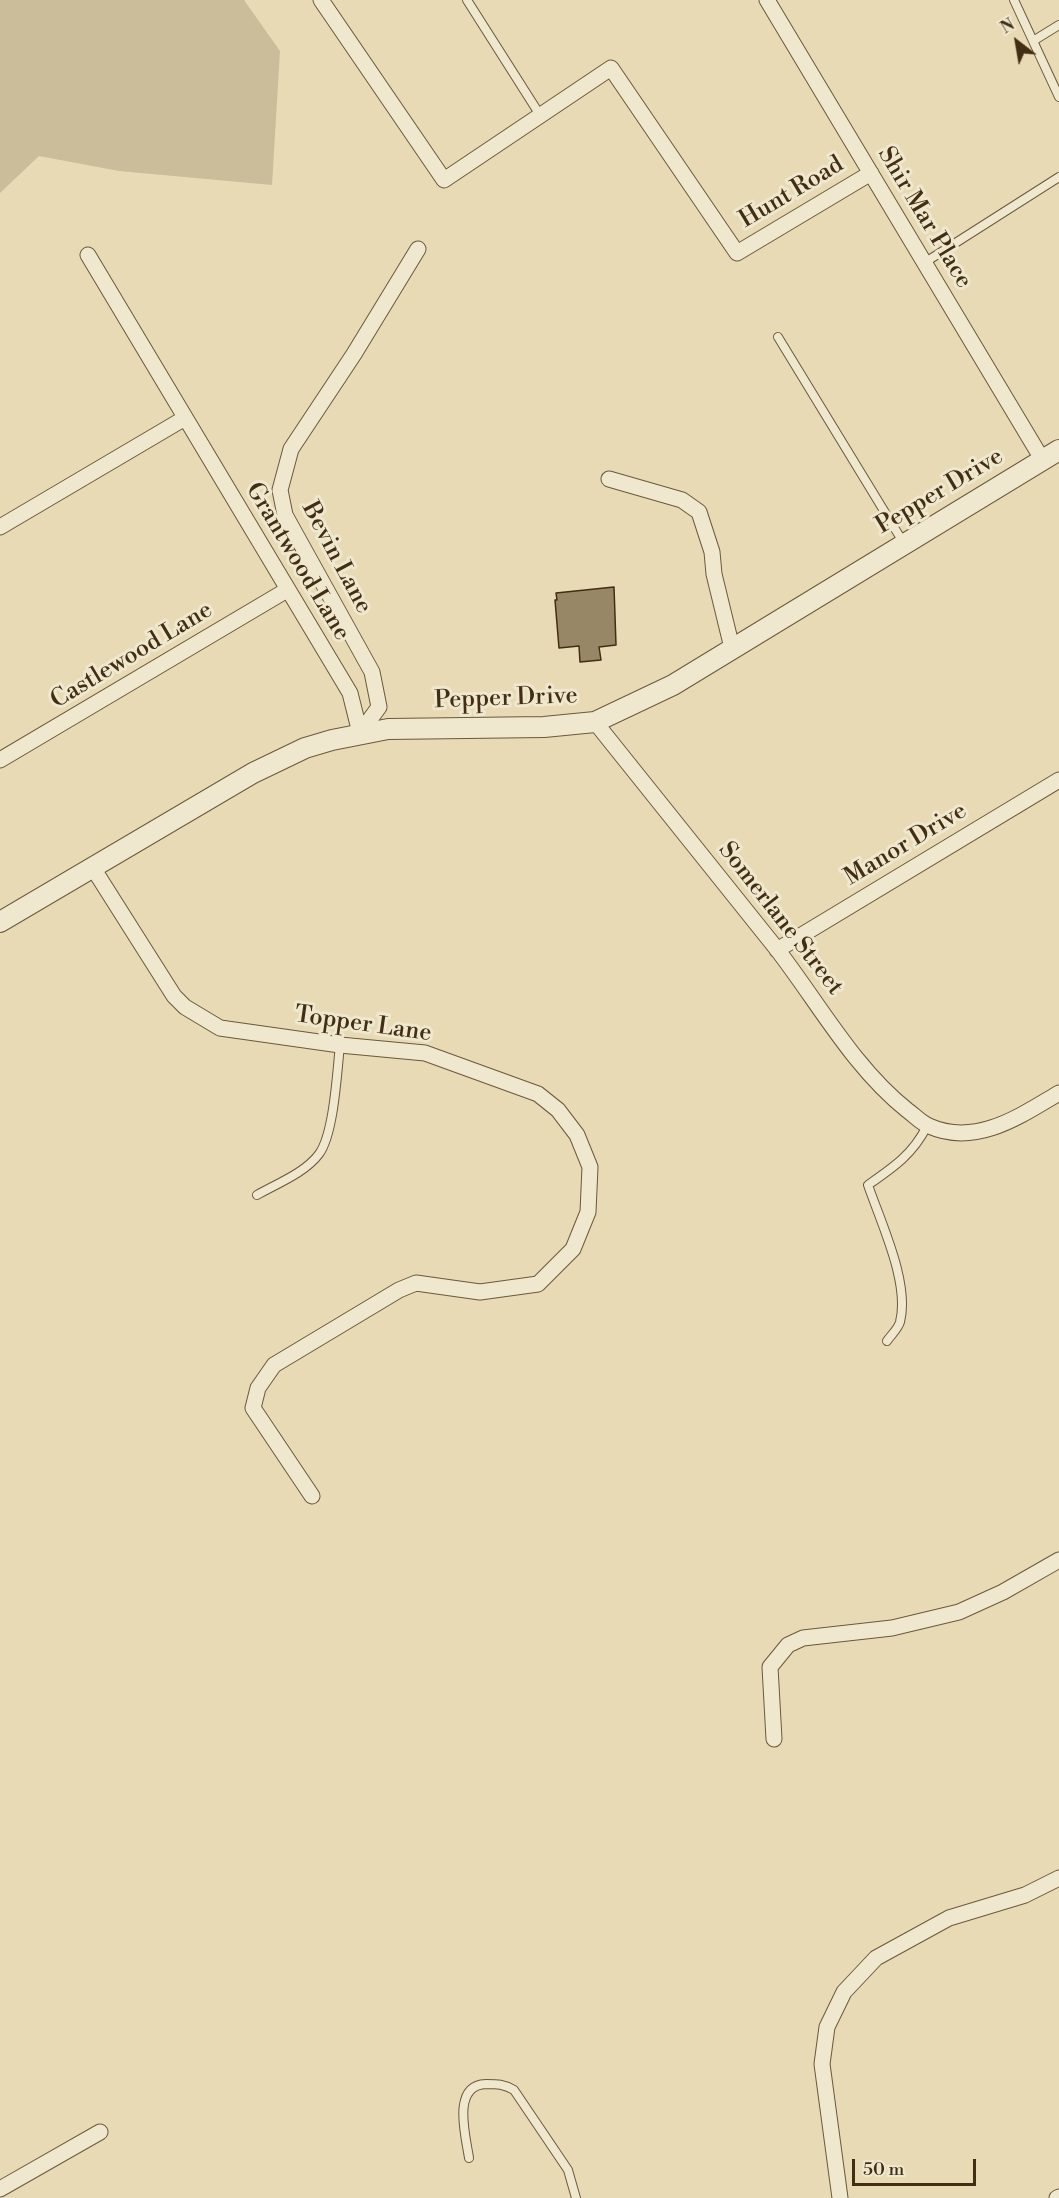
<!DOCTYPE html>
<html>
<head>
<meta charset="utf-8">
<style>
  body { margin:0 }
  #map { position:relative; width:1059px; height:2198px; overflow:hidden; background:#e7dab4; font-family:"Libre Bodoni",serif }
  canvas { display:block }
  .north { position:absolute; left:987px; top:12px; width:60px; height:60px; -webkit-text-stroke:4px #efe7ce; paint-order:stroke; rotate:329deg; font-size:16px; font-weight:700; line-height:24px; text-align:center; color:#422e13 }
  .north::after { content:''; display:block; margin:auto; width:21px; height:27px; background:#422e13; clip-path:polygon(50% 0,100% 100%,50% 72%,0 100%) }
  .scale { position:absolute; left:852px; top:2159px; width:124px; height:27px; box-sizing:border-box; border:3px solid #422e13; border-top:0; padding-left:8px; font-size:18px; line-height:21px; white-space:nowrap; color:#422e13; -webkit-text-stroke:4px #efe7ce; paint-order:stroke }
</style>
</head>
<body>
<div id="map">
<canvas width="1059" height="2198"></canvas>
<div class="north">N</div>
<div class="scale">50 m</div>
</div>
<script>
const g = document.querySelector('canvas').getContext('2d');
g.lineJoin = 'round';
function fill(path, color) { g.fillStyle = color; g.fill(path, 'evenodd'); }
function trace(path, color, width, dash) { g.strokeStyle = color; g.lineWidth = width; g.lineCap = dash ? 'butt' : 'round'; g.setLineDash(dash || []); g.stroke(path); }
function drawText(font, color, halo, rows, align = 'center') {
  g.font = font + ' "Libre Bodoni",serif'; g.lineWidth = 6; g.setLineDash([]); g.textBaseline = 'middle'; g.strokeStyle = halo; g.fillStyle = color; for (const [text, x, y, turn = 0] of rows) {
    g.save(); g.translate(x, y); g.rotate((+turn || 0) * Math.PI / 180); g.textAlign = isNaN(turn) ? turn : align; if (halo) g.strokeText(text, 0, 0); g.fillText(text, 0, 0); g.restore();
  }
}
const green = new Path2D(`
  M 0,0 L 244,0 L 280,51 L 272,185 L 119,171 L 39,156 L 0,193 Z`);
const building = new Path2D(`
  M 614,587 L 616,645 L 599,647 L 601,660 L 580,662 L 579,646 L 559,648 L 555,600 L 557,600 L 556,593 Z`);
const service = new Path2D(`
  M 467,0 L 540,115
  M 1014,0 L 1059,97
  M 1033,41 L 1059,25
  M 924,263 L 1059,177
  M 778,337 L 903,542
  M 257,1195 C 276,1184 305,1173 319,1154 C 334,1134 337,1072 340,1045
  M 887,1341 C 891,1335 898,1329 900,1322 C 910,1283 881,1223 868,1185 C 894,1167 913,1154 927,1126
  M 469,2158 C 466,2137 451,2085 486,2084 C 497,2084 504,2084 514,2090 L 568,2170 L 576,2198`);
const minor = new Path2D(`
  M 321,0 L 444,180 L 611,68 L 737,253 L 871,173
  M 767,0 L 1042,459
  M 88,255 L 350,693 L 360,733
  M 609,479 L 682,500 L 699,512 L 712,552 L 714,574 L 732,648
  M 0,527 L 185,418
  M 595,722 C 655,797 716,872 776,948 C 818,1002 853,1067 907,1110 C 914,1115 921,1123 929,1126 C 976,1147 1020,1116 1059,1093
  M 360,733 L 379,707 L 372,672 L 285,515 L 280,490 L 291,449 L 354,354 L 418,249
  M 0,760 L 287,590
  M 93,868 L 174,996 L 185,1007 L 220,1028 L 340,1045 L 425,1053 L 538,1094 L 558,1110 L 577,1135 L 590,1167 L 588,1212 L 573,1249 L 538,1284 L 480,1292 L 416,1283 L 399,1290 L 274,1365 L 258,1388 L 253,1408 L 312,1496
  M 777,950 L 1059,780
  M 774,1739 L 770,1667 L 788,1645 L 803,1638 L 892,1628 L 959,1612 L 1003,1592 L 1059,1560
  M 0,2189 L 100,2132
  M 840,2198 L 822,2064 L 827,2027 L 844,1992 L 876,1958 L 949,1918 L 1025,1895 L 1059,1878
  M 1057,2198 L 1059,2197`);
const tertiary = new Path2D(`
  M 0,922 L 253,773 L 305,748 L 332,740 L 388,729 L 544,727 L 595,722 L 673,685 L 1059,450`);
const streetNames = [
  ["Hunt Road",792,193,-31],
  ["Shir Mar Place",924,218,59],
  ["Pepper Drive",940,492,-31],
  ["Bevin Lane",336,558,62],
  ["Grantwood Lane",297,562,59],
  ["Castlewood Lane",132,656,-31],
  ["Pepper Drive",506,699,-2],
  ["Manor Drive",906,845,-31],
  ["Somerlane Street",780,919,52],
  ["Topper Lane",363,1025,8]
];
fill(green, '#cbbd99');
fill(building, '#988767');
trace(building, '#422e13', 1.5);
trace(service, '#6b593b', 10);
trace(minor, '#6b593b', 17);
trace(tertiary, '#6b593b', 22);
trace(service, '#efe7ce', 8);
trace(minor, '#efe7ce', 15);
trace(tertiary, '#efe7ce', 20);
drawText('24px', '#422e13', '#efe7ce', streetNames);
</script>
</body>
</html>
